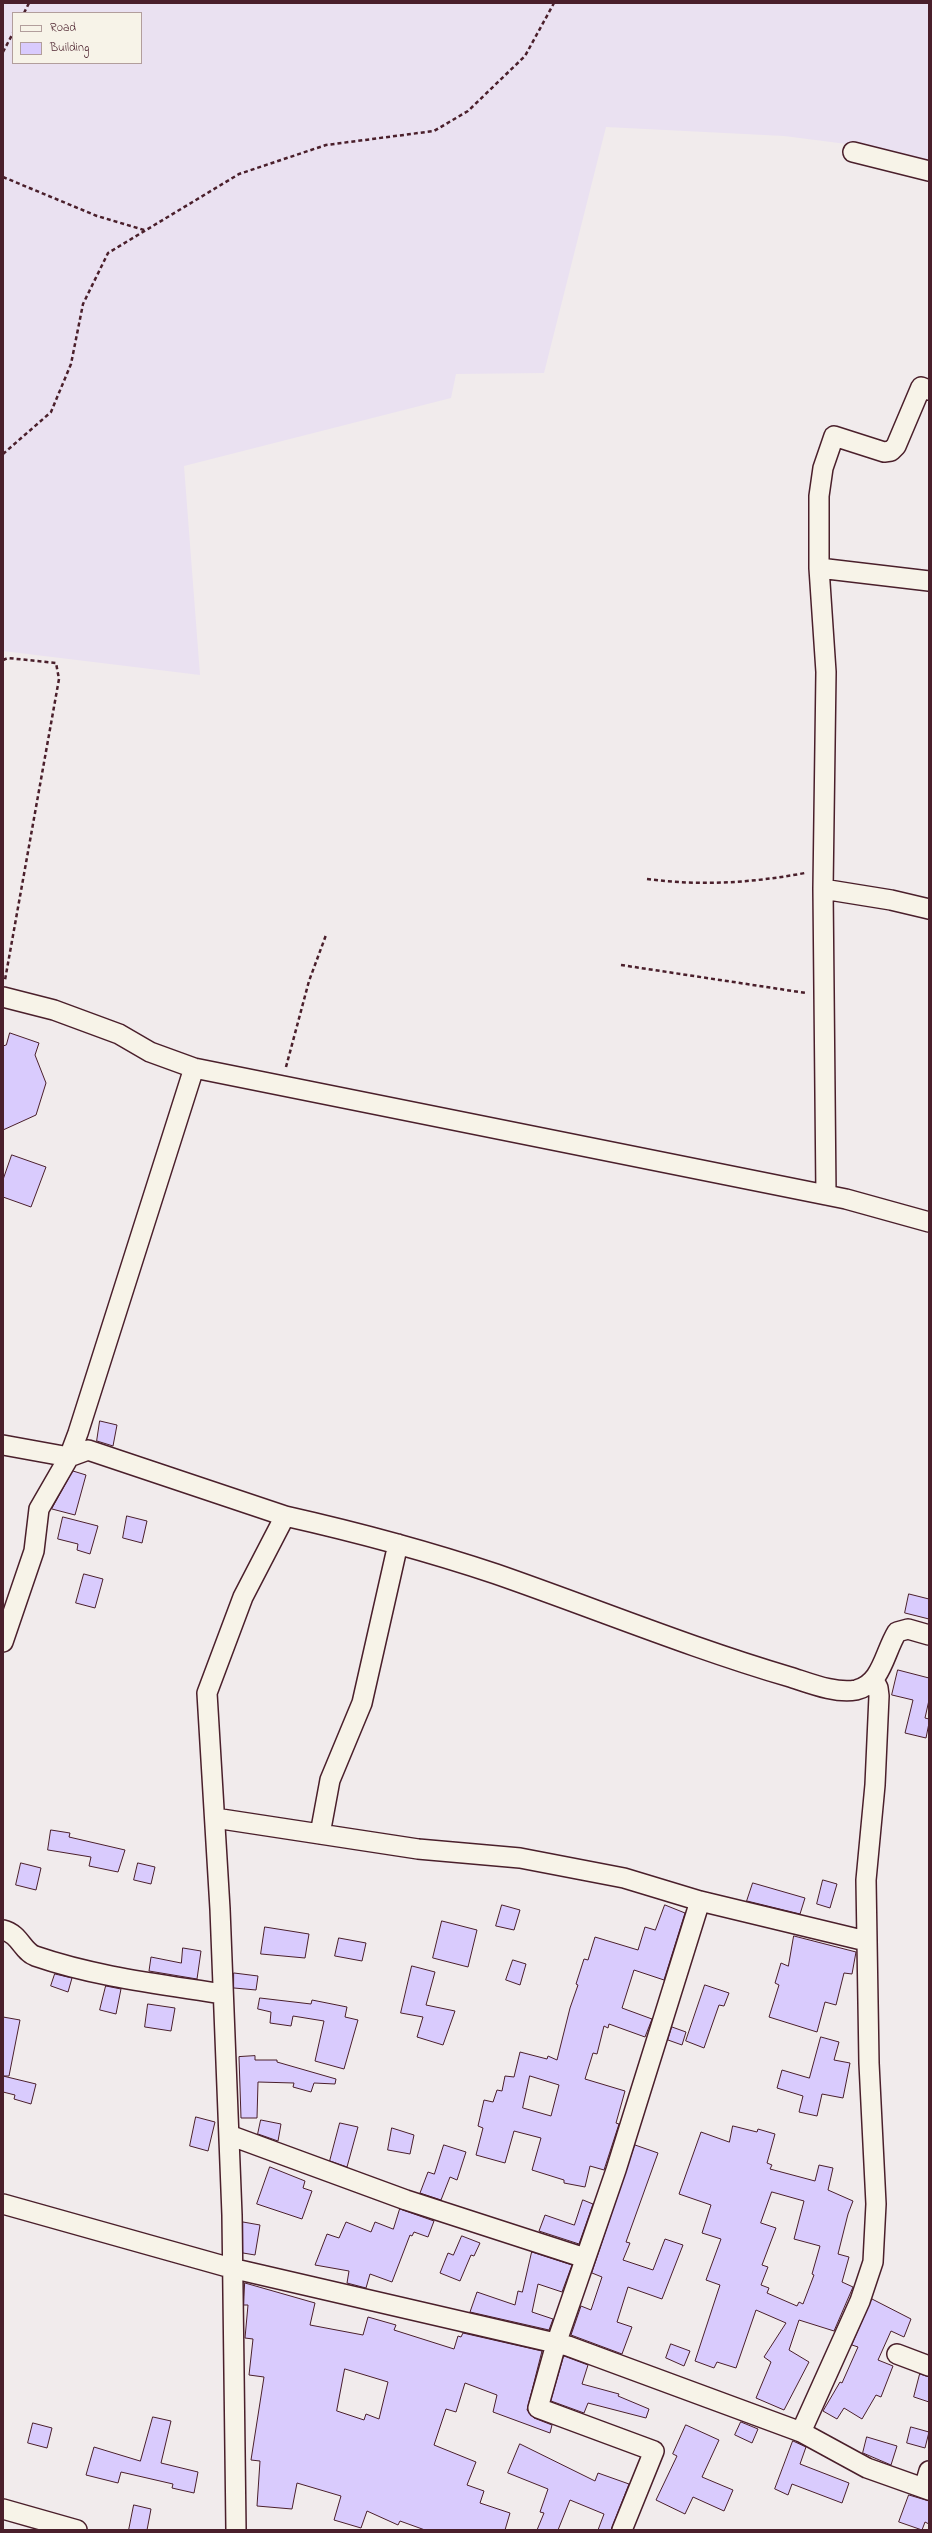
<!DOCTYPE html>
<html>
<head>
<meta charset="utf-8">
<style>
  body { margin:0 }
  #map { position:relative; width:932px; height:2533px; overflow:hidden; background:#f1ebec; font-family:"Indie Flower",sans-serif }
  canvas { display:block }
  .frame { position:absolute; inset:0; border:4px solid #4a1f2b; pointer-events:none }
  .legend { position:absolute; left:12px; top:12px; width:130px; height:52px; box-sizing:border-box; background:#f7f3e8; border:1px solid #b29e9c; margin:0; padding:5px 7px; list-style:none; font-size:12px; color:#4a1f2b }
  .legend li { display:flex; align-items:center; gap:8px; height:20px }
  .legend b { width:20px; border:1px solid #b29e9c }
</style>
</head>
<body>
<div id="map">
<canvas width="932" height="2533"></canvas>
<div class="frame"></div>
<ul class="legend">
<li><b style="height:5px;background:#f7f3e8"></b>Road</li>
<li><b style="height:11px;background:#d9cbfd"></b>Building</li>
</ul>
</div>
<script>
const g = document.querySelector('canvas').getContext('2d');
g.lineJoin = 'round';
function fill(path, color) { g.fillStyle = color; g.fill(path, 'evenodd'); }
function trace(path, color, width, dash) { g.strokeStyle = color; g.lineWidth = width; g.lineCap = dash ? 'butt' : 'round'; g.setLineDash(dash || []); g.stroke(path); }
const built = new Path2D(`
  M 3,3 L 929,3 L 929,164 L 870,147 L 784,136 L 606,127 L 544,373 L 456,374 L 451,398 L 184,466 L 200,675 L 3,651 ZM 13,13 L 141,13 L 141,63 L 13,63 Z`);
const building = new Path2D(`
  M 10,1033 L 39,1043 L 35,1055 L 46,1083 L 36,1115 L 3,1130 L 3,1046 L 6,1045 Z
  M 12,1155 L 46,1167 L 31,1207 L 3,1197 L 3,1180 Z
  M 100,1421 L 117,1425 L 113,1446 L 97,1441 Z
  M 73,1471 L 86,1475 L 75,1515 L 52,1509 Z
  M 127,1516 L 147,1521 L 142,1543 L 123,1538 Z
  M 63,1517 L 98,1526 L 90,1554 L 77,1550 L 78,1544 L 58,1539 Z
  M 84,1574 L 103,1579 L 95,1608 L 76,1603 Z
  M 909,1594 L 929,1599 L 929,1619 L 905,1613 Z
  M 898,1670 L 929,1678 L 929,1700 L 925,1718 L 929,1719 L 929,1723 L 926,1738 L 905,1733 L 913,1700 L 892,1695 Z
  M 51,1830 L 70,1833 L 69,1837 L 125,1850 L 118,1872 L 89,1866 L 91,1857 L 48,1850 Z
  M 21,1863 L 41,1868 L 36,1890 L 16,1885 Z
  M 138,1863 L 155,1867 L 151,1884 L 134,1880 Z
  M 823,1880 L 837,1884 L 830,1908 L 817,1904 Z
  M 753,1883 L 805,1898 L 800,1914 L 747,1901 Z
  M 502,1905 L 520,1910 L 514,1930 L 496,1926 Z
  M 665,1905 L 685,1913 L 664,1980 L 634,1970 L 622,2008 L 652,2019 L 645,2037 L 609,2024 L 608,2028 L 604,2026 L 597,2054 L 593,2053 L 585,2079 L 625,2091 L 616,2123 L 619,2124 L 604,2170 L 590,2166 L 585,2187 L 564,2183 L 564,2180 L 532,2170 L 541,2138 L 514,2131 L 505,2163 L 476,2155 L 483,2128 L 478,2126 L 484,2100 L 493,2102 L 497,2090 L 502,2091 L 505,2076 L 514,2077 L 520,2052 L 547,2059 L 548,2056 L 557,2060 L 570,2008 L 578,1985 L 576,1984 L 584,1959 L 588,1960 L 595,1937 L 638,1950 L 645,1927 L 655,1930 ZM 530,2076 L 559,2085 L 551,2116 L 523,2108 Z
  M 442,1921 L 477,1930 L 468,1967 L 433,1958 Z
  M 265,1927 L 309,1934 L 305,1958 L 261,1954 Z
  M 794,1936 L 856,1952 L 852,1974 L 844,1973 L 836,2005 L 825,2002 L 817,2032 L 769,2017 L 779,1985 L 775,1983 L 781,1963 L 788,1966 Z
  M 339,1938 L 366,1943 L 362,1961 L 335,1956 Z
  M 183,1948 L 201,1951 L 197,1979 L 149,1971 L 151,1957 L 181,1963 Z
  M 513,1960 L 526,1964 L 520,1985 L 506,1980 Z
  M 412,1966 L 435,1972 L 426,2005 L 455,2011 L 443,2045 L 417,2037 L 423,2017 L 401,2013 Z
  M 234,1973 L 258,1976 L 256,1990 L 234,1988 Z
  M 55,1974 L 72,1978 L 68,1992 L 51,1986 Z
  M 705,1985 L 729,1993 L 724,2006 L 719,2005 L 704,2048 L 686,2041 Z
  M 106,1986 L 121,1989 L 116,2014 L 100,2010 Z
  M 260,1998 L 311,2004 L 312,2000 L 347,2007 L 345,2017 L 358,2020 L 344,2069 L 315,2061 L 324,2021 L 293,2016 L 291,2026 L 270,2023 L 271,2012 L 258,2009 Z
  M 148,2004 L 175,2008 L 171,2031 L 145,2027 Z
  M 3,2017 L 20,2020 L 9,2076 L 3,2076 Z
  M 672,2027 L 686,2032 L 682,2045 L 668,2040 Z
  M 821,2037 L 839,2042 L 834,2060 L 850,2063 L 843,2098 L 822,2094 L 817,2116 L 799,2112 L 803,2096 L 777,2088 L 782,2070 L 809,2078 Z
  M 255,2056 L 255,2060 L 277,2060 L 277,2062 L 336,2079 L 335,2084 L 314,2083 L 311,2092 L 293,2087 L 294,2083 L 258,2082 L 257,2118 L 241,2118 L 239,2057 Z
  M 3,2076 L 36,2084 L 31,2104 L 14,2099 L 15,2095 L 3,2092 Z
  M 196,2117 L 215,2122 L 208,2151 L 190,2146 Z
  M 261,2120 L 281,2124 L 278,2141 L 258,2134 Z
  M 340,2123 L 358,2127 L 347,2167 L 330,2161 Z
  M 733,2126 L 757,2132 L 758,2129 L 775,2134 L 767,2163 L 772,2165 L 770,2169 L 815,2181 L 819,2165 L 833,2168 L 828,2190 L 853,2201 L 848,2214 L 838,2254 L 849,2257 L 842,2282 L 853,2287 L 834,2331 L 799,2320 L 789,2350 L 809,2362 L 784,2410 L 756,2398 L 771,2362 L 764,2357 L 786,2323 L 756,2310 L 736,2368 L 717,2362 L 714,2368 L 695,2361 L 720,2285 L 706,2280 L 721,2239 L 702,2233 L 711,2205 L 679,2194 L 701,2132 L 729,2142 ZM 772,2192 L 804,2201 L 794,2239 L 820,2246 L 812,2274 L 814,2275 L 803,2304 L 799,2302 L 797,2306 L 767,2293 L 769,2288 L 761,2285 L 768,2267 L 762,2265 L 776,2228 L 761,2223 Z
  M 392,2128 L 414,2135 L 410,2154 L 388,2150 Z
  M 444,2145 L 466,2152 L 457,2180 L 450,2177 L 441,2200 L 420,2193 L 428,2172 L 434,2174 Z
  M 635,2145 L 658,2153 L 626,2242 L 630,2243 L 623,2260 L 653,2270 L 665,2239 L 683,2245 L 662,2299 L 628,2287 L 617,2322 L 632,2327 L 622,2354 L 571,2335 L 581,2306 L 591,2310 L 602,2277 L 592,2273 Z
  M 270,2167 L 305,2181 L 303,2188 L 312,2191 L 302,2219 L 257,2204 Z
  M 583,2200 L 593,2204 L 579,2244 L 539,2231 L 545,2215 L 574,2225 Z
  M 400,2209 L 434,2221 L 428,2237 L 414,2232 L 412,2236 L 410,2235 L 392,2282 L 370,2274 L 366,2288 L 347,2283 L 349,2271 L 315,2265 L 327,2234 L 339,2238 L 346,2222 L 371,2232 L 375,2222 L 393,2229 Z
  M 243,2222 L 260,2225 L 255,2255 L 243,2253 Z
  M 462,2236 L 480,2243 L 474,2256 L 471,2255 L 460,2281 L 440,2273 L 448,2253 L 453,2255 Z
  M 532,2252 L 572,2265 L 562,2292 L 538,2284 L 532,2312 L 553,2319 L 549,2330 L 470,2312 L 477,2292 L 515,2305 L 518,2291 L 522,2292 Z
  M 245,2283 L 315,2303 L 310,2325 L 363,2335 L 368,2317 L 396,2325 L 394,2330 L 454,2349 L 458,2336 L 461,2337 L 463,2333 L 542,2351 L 527,2410 L 534,2418 L 552,2425 L 550,2433 L 493,2412 L 497,2395 L 465,2383 L 456,2412 L 446,2409 L 434,2445 L 476,2462 L 467,2485 L 484,2491 L 480,2503 L 510,2513 L 505,2530 L 425,2530 L 400,2521 L 398,2525 L 367,2511 L 361,2528 L 334,2520 L 341,2496 L 297,2483 L 292,2509 L 257,2506 L 260,2461 L 251,2460 L 264,2377 L 249,2375 L 253,2339 L 245,2338 L 248,2305 L 244,2305 ZM 345,2369 L 388,2382 L 379,2419 L 366,2414 L 364,2420 L 337,2411 Z
  M 872,2299 L 911,2319 L 904,2337 L 891,2331 L 878,2360 L 893,2366 L 881,2397 L 876,2395 L 862,2419 L 844,2408 L 837,2419 L 823,2411 L 840,2382 L 842,2383 L 858,2347 L 852,2345 Z
  M 671,2344 L 690,2351 L 684,2366 L 666,2358 Z
  M 564,2356 L 588,2365 L 582,2384 L 619,2394 L 618,2396 L 649,2409 L 646,2418 L 588,2403 L 584,2413 L 551,2401 Z
  M 920,2374 L 929,2377 L 929,2402 L 914,2397 Z
  M 153,2417 L 171,2421 L 161,2463 L 198,2472 L 194,2493 L 172,2488 L 173,2484 L 121,2472 L 118,2483 L 86,2475 L 94,2447 L 140,2461 Z
  M 741,2422 L 758,2429 L 752,2443 L 735,2435 Z
  M 33,2423 L 52,2428 L 47,2448 L 28,2443 Z
  M 686,2425 L 719,2440 L 702,2477 L 733,2490 L 724,2511 L 693,2497 L 685,2514 L 656,2500 L 677,2456 L 673,2454 Z
  M 911,2427 L 929,2432 L 925,2448 L 907,2443 Z
  M 867,2437 L 897,2446 L 891,2465 L 863,2453 Z
  M 793,2441 L 806,2447 L 800,2464 L 849,2483 L 842,2503 L 792,2484 L 788,2495 L 775,2489 Z
  M 520,2444 L 595,2481 L 598,2473 L 629,2484 L 611,2530 L 598,2530 L 604,2514 L 570,2500 L 558,2530 L 537,2530 L 544,2513 L 540,2512 L 548,2489 L 508,2473 Z
  M 909,2495 L 929,2501 L 929,2524 L 925,2522 L 922,2530 L 899,2522 Z
  M 134,2505 L 151,2509 L 147,2530 L 129,2530 Z`);
const path = new Path2D(`
  M 24,13 L 29,3
  M 3,52 L 13,33
  M 3,177 L 97,216 L 144,230
  M 3,454 L 51,412 L 71,364 L 83,304 L 108,253 L 239,174 L 326,145 L 434,131 L 468,111 L 525,56 L 554,3
  M 3,660 L 8,658 L 56,663 L 59,679 L 5,980
  M 647,879 C 701,886 751,883 805,873
  M 621,965 L 806,993
  M 286,1067 L 309,981 L 326,935`);
const minor = new Path2D(`
  M 853,152 L 929,171
  M 819,568 L 929,581
  M 823,889 L 891,900 L 929,909
  M 3,997 L 54,1010 L 119,1034 L 150,1052 L 194,1068 L 846,1199 L 929,1222
  M 826,1195 L 823,889 L 826,672 L 819,568 L 819,496 L 823,468 L 834,436 L 884,452 L 891,451 L 896,446 L 921,387 L 929,390
  M 3,1445 L 69,1457 L 88,1450 L 285,1516 L 243,1597 L 207,1693 L 220,1909 L 232,2215 L 236,2530
  M 285,1516 C 356,1532 427,1551 496,1574 C 594,1608 691,1648 790,1677 C 809,1683 836,1694 856,1690 C 882,1684 884,1653 897,1632 L 908,1629 L 929,1635
  M 3,1642 L 34,1551 L 39,1509 L 69,1457 L 78,1433 L 194,1068
  M 215,1818 L 418,1849 L 520,1858 L 624,1878 L 700,1901 L 866,1941
  M 320,1834 L 330,1780 L 362,1703 L 398,1544
  M 3,1930 C 20,1934 22,1951 35,1956 C 96,1977 160,1984 223,1994
  M 229,2135 L 406,2200 L 585,2258
  M 3,2204 L 231,2268 L 568,2346 L 801,2432 L 867,2468 L 929,2490
  M 897,2354 L 929,2366
  M 801,2432 L 860,2301 L 873,2262 L 876,2204 L 869,2063 L 866,1880 L 875,1785 L 879,1696 L 878,1688 L 874,1680
  M 924,2488 L 929,2471
  M 3,2509 L 77,2530
  M 622,2530 L 654,2451 L 538,2408 L 556,2344 L 616,2170 L 700,1901`);
fill(built, '#eae1f1');
fill(building, '#d9cbfd');
trace(building, '#4a1f2b', 1);
trace(minor, '#4a1f2b', 22);
trace(path, '#4a1f2b', 2.5, [4, 3]);
trace(minor, '#f7f3e8', 19);
</script>
</body>
</html>
